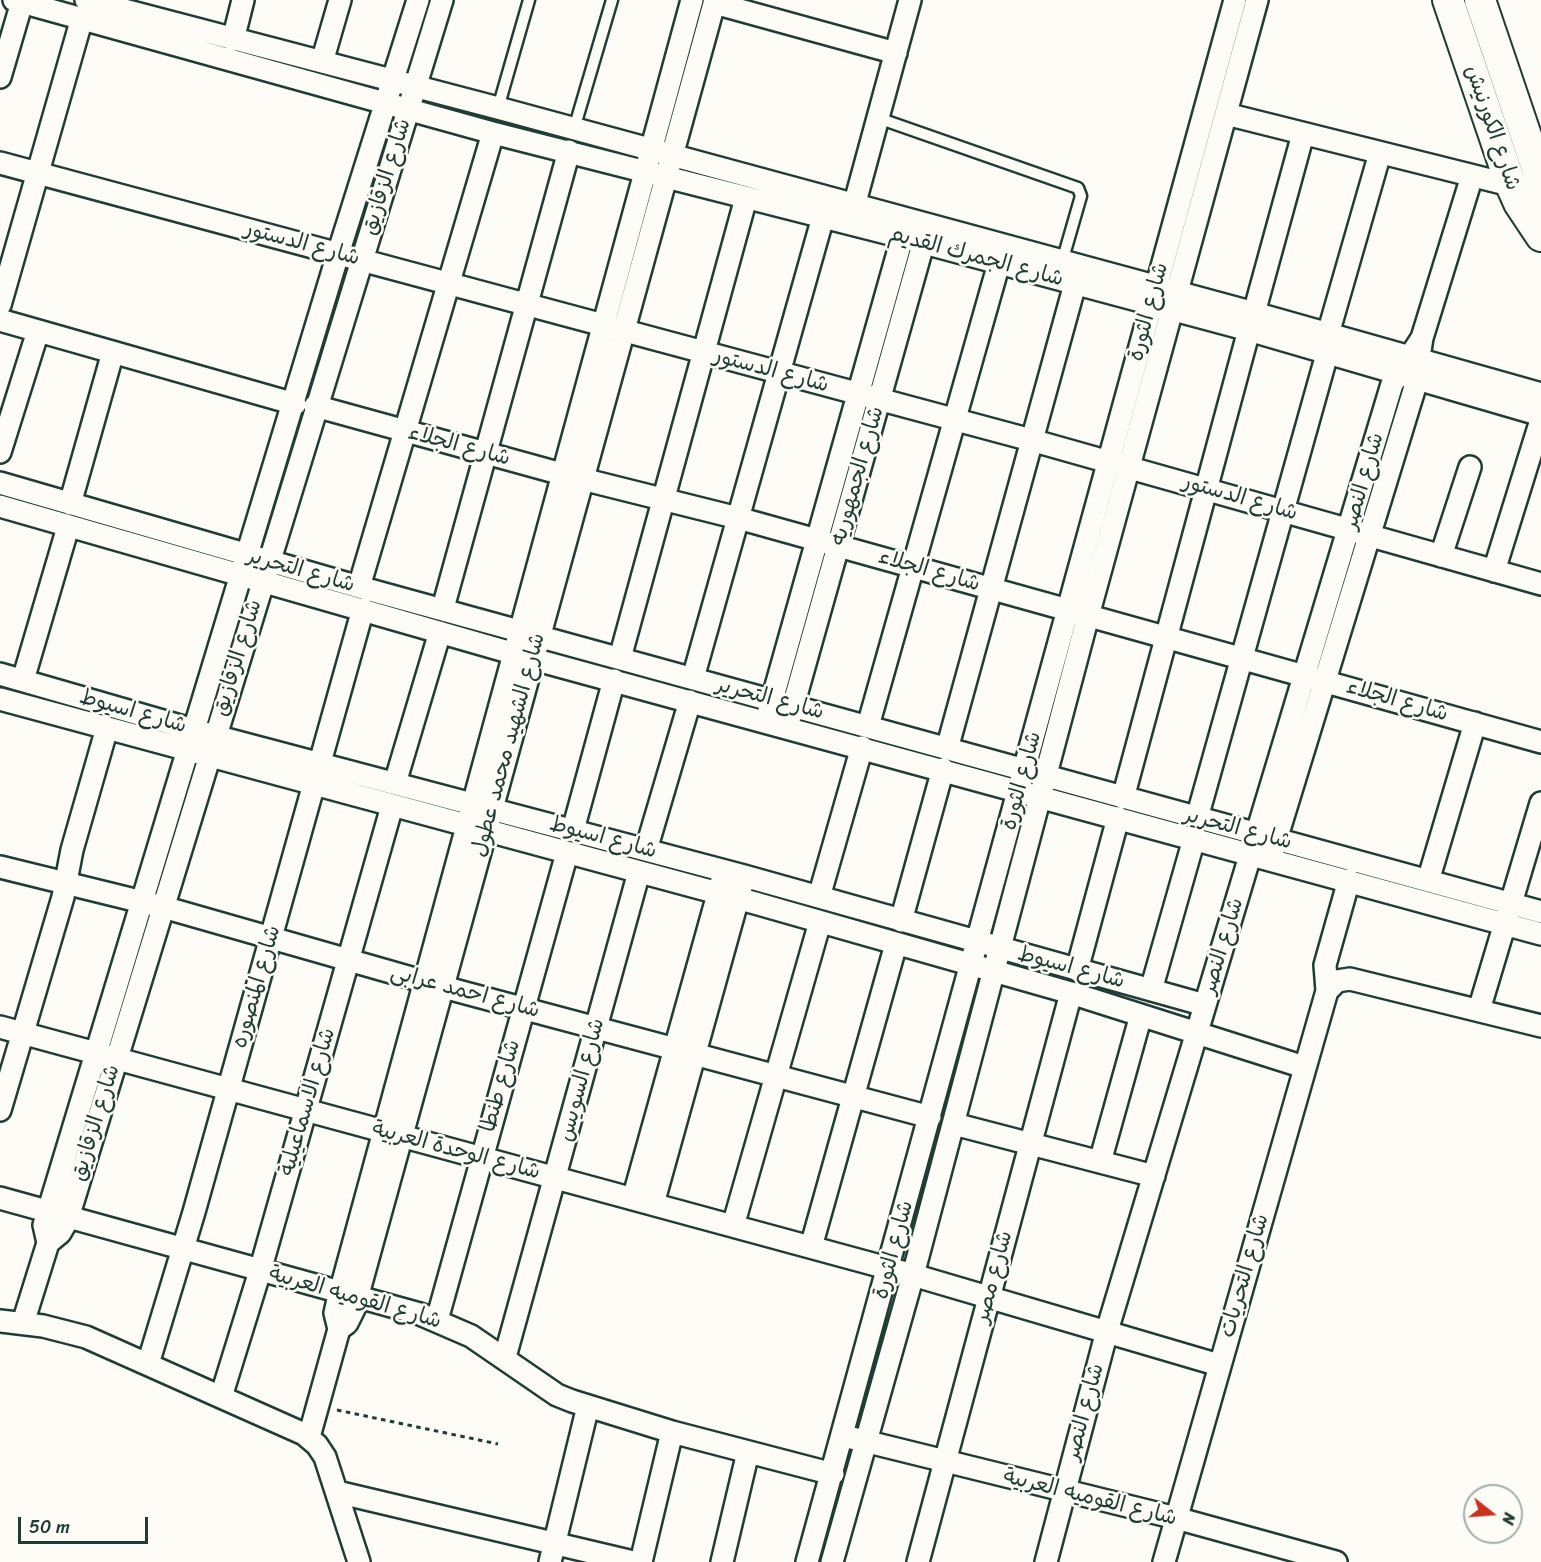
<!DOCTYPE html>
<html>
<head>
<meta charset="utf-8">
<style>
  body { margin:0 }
  #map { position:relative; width:1541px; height:1562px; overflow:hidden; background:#fdfcf7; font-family:Sriracha,sans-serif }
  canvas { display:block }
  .north { position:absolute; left:1463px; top:1484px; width:60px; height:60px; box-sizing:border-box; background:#fdfcf7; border:2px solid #a4b0a9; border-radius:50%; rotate:107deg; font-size:16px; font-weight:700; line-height:24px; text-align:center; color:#1f3d34 }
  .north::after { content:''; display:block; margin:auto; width:21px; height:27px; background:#c8321e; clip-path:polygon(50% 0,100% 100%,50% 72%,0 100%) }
  .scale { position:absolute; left:18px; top:1517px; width:130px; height:27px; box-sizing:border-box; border:3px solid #1f3d34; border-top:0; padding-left:8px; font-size:18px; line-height:21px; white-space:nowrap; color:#1f3d34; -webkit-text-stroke:4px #fdfcf7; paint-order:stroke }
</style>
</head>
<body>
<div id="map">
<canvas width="1541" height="1562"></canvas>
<div class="north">N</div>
<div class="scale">50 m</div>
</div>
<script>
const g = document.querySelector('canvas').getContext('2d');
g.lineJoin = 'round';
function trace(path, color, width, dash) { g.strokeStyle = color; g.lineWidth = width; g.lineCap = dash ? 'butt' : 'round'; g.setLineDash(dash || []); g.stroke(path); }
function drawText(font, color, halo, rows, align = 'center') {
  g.font = font + ' Sriracha,"Playpen Sans Arabic",sans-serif'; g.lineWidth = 5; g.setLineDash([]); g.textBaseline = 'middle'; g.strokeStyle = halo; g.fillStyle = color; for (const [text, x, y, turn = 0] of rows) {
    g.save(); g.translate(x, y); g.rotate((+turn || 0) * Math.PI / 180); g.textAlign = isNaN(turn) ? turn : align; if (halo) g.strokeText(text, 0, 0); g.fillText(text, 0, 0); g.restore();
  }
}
const path = new Path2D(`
  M 337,1410 L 498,1444`);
const service = new Path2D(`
  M 498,108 L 529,0
  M 878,118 L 1078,188 L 1081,196 L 1062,262
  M 574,129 L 612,0`);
const minor = new Path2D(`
  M 14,0 L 493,133 L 902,237 L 1249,330 L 1541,415
  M 86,0 L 498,108 L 1254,313 L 1541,394
  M 714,3 L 896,53
  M 233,40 L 243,0
  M 322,62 L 340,0
  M 0,77 L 22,2
  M 1226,114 L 1522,188
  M 0,163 L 1031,440 L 1541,584
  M 854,206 L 910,0
  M 0,305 L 82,18
  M 1254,313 L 1303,134
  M 0,320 L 295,404
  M 1328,334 L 1380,153
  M 315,406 L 562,474 L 738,518 L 1541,742
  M 0,452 L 38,331
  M 0,483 L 359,587 L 1541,912
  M 70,504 L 113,352
  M 0,506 L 533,659 L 1541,934
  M 1441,556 L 1470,467
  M 1494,571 L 1541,420
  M 359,587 L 493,133
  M 443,608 L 569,151
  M 620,658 L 746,198
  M 0,674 L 215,736 L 744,876 L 1205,1005
  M 693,678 L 823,217
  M 23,680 L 68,527
  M 0,699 L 755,903 L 1071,993 L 1304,1067
  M 769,711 L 906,224
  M 790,717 L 927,230
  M 868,726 L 999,263
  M 947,749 L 1075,284
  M 395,783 L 440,632
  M 1123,798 L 1249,330
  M 1197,818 L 1327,354
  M 573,830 L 614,680
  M 646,850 L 690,701
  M 1272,853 L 1414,390 L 1422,338 L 1472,176
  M 0,867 L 163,907 L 443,987 L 930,1117
  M 1428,881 L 1475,723
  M 819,897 L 862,747
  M 901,921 L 943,769
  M 1077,970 L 1118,818
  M 1151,990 L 1194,839
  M 1327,991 L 1325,965 L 1349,880
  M 1479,1010 L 1541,803
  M 0,1027 L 913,1275 L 1219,1365
  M 0,1110 L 63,897 L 72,850 L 107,728
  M 954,1124 L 1154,1176
  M 1100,1162 L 1141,1015
  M 0,1198 L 420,1314 L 471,1336 L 557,1395 L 572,1401 L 672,1432 L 833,1474
  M 633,1199 L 722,880
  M 653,1204 L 742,884
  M 733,1226 L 820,922
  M 48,1243 L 44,1225 L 48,1212 L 338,254 L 418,0
  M 811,1247 L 896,944
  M 437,1320 L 567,853
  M 0,1321 L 43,1326 L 86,1337 L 304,1434 L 317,1445 L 325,1457 L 359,1562
  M 23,1323 L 48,1243 L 60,1233 L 67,1221 L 442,0
  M 339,1329 L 347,1323 L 354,1309 L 715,0
  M 505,1357 L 639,872
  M 148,1364 L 194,1212 L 363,609
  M 221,1397 L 260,1271 L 392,806
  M 309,1437 L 339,1329 L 335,1313 L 337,1304 L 692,0
  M 852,1438 L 1176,1518 L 1336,1562
  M 337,1492 L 633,1562
  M 550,1562 L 588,1406
  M 641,1562 L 672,1432
  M 722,1562 L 748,1452
  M 807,1562 L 1235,0
  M 832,1562 L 913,1275 L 1088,616 L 1257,0
  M 918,1562 L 1071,993
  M 1046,1562 L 1107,1331 L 1392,384 L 1422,338
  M 1164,1562 L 1327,991 L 1337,981 L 1350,979 L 1541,1026`);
const secondary = new Path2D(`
  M 1448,0 L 1511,185 L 1519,203 L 1541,236
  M 1480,0 L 1538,171 L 1541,204 L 1539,229`);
const streetNames = [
  ["شارع الكورنيش",1492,128,71],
  ["شارع الزقازيق",387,177,-73],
  ["شارع الدستور",302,244,15],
  ["شارع الجمرك القديم",976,257,15],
  ["شارع الثورة",1149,312,-75],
  ["شارع الدستور",771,371,15],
  ["شارع الجلاء",459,446,15],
  ["شارع الجمهوريه",858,476,-74],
  ["شارع النصر",1364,481,-74],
  ["شارع الدستور",1240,498,16],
  ["شارع التحرير",301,571,16],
  ["شارع الجلاء",929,571,16],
  ["شارع الزقازيق",238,658,-73],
  ["شارع التحرير",770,699,15],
  ["شارع الجلاء",1397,701,16],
  ["شارع اسيوط",133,712,16],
  ["شارع الشهيد محمد عطول",509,745,-75],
  ["شارع الثورة",1022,781,-75],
  ["شارع التحرير",1238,829,15],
  ["شارع اسيوط",603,838,15],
  ["شارع النصر",1223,946,-73],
  ["شارع اسيوط",1071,968,15],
  ["شارع المنصوره",257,987,-74],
  ["شارع احمد عرابى",465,992,15],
  ["شارع السويس",582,1080,-75],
  ["شارع طنطا",501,1086,-74],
  ["شارع الاسماعيلية",308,1102,-74],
  ["شارع الزقازيق",96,1123,-73],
  ["شارع الوحدة العربية",456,1151,15],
  ["شارع الثورة",894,1250,-75],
  ["شارع التحريات",1245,1276,-74],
  ["شارع مصر",994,1277,-75],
  ["شارع القوميه العربية",355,1298,16],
  ["شارع النصر",1085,1412,-75],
  ["شارع القوميه العربية",1090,1498,14]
];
trace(service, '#1f3d34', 15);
trace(minor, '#1f3d34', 26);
trace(secondary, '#1f3d34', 34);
trace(path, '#1f3d34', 3, [4.5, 4.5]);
trace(service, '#fdfcf7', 10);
trace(minor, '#fdfcf7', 21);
trace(secondary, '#fdfcf7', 30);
drawText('22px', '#1f3d34', '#fdfcf7', streetNames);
</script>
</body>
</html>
